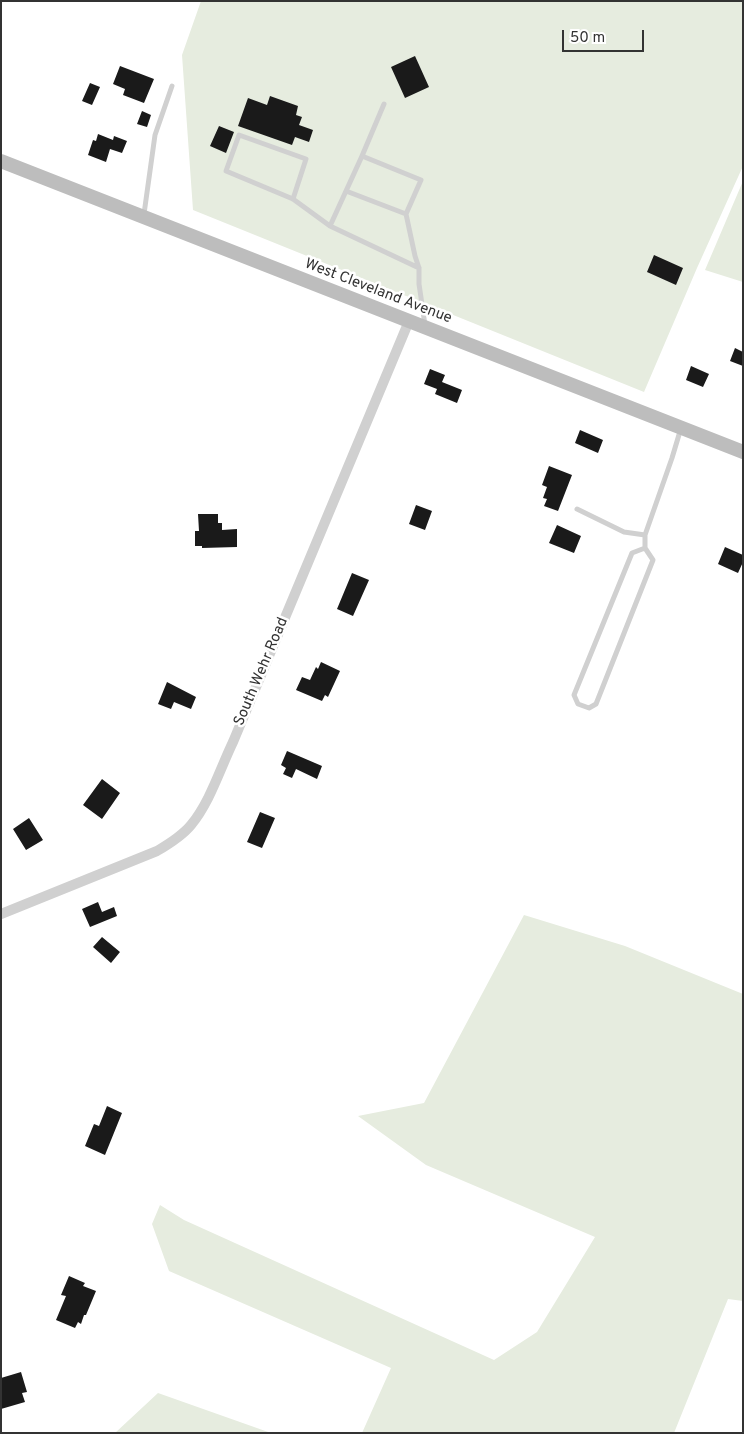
<!DOCTYPE html>
<html>
<head>
<meta charset="utf-8">
<style>
  body { margin:0 }
  #map { position:relative; width:744px; height:1434px; overflow:hidden; background:#fff; font-family:Overpass,sans-serif }
  canvas { display:block }
  .frame { position:absolute; inset:0; border:2px solid #333; pointer-events:none }
  .scale { position:absolute; left:562px; top:30px; width:82px; height:22px; box-sizing:border-box; border:2px solid #333; border-top:0; padding-left:6px; font-size:15px; line-height:18px; white-space:nowrap; color:#333; -webkit-text-stroke:4px #fff; paint-order:stroke }
</style>
</head>
<body>
<div id="map">
<canvas width="744" height="1434"></canvas>
<div class="frame"></div>
<div class="scale">50 m</div>
</div>
<script>
const g = document.querySelector('canvas').getContext('2d');
g.lineJoin = 'round';
function fill(path, color) { g.fillStyle = color; g.fill(path, 'evenodd'); }
function trace(path, color, width, dash) { g.strokeStyle = color; g.lineWidth = width; g.lineCap = dash ? 'butt' : 'round'; g.setLineDash(dash || []); g.stroke(path); }
function drawText(font, color, halo, rows, align = 'center') {
  g.font = font + ' Overpass,sans-serif'; g.lineWidth = 5; g.setLineDash([]); g.textBaseline = 'middle'; g.strokeStyle = halo; g.fillStyle = color; for (const [text, x, y, turn = 0] of rows) {
    g.save(); g.translate(x, y); g.rotate((+turn || 0) * Math.PI / 180); g.textAlign = isNaN(turn) ? turn : align; if (halo) g.strokeText(text, 0, 0); g.fillText(text, 0, 0); g.restore();
  }
}
const green = new Path2D(`
  M 201,1 L 743,1 L 743,166 L 697,268 L 644,392 L 193,210 L 182,55 Z
  M 743,181 L 743,282 L 705,270 Z
  M 524,915 L 625,946 L 743,994 L 743,1301 L 728,1299 L 674,1433 L 362,1433 L 391,1368 L 169,1271 L 152,1224 L 160,1205 L 184,1220 L 494,1360 L 537,1332 L 595,1237 L 426,1165 L 358,1116 L 424,1103 Z
  M 158,1393 L 271,1433 L 115,1433 Z`);
const building = new Path2D(`
  M 415,56 L 429,87 L 405,98 L 391,67 Z
  M 120,66 L 154,79 L 144,103 L 123,95 L 125,89 L 113,84 Z
  M 90,83 L 100,87 L 92,105 L 82,101 Z
  M 270,96 L 298,106 L 296,115 L 302,117 L 299,125 L 313,130 L 309,142 L 295,137 L 292,145 L 238,126 L 248,98 L 267,105 Z
  M 142,111 L 151,115 L 147,127 L 137,124 Z
  M 219,126 L 234,132 L 226,153 L 210,146 Z
  M 98,134 L 113,140 L 114,136 L 127,141 L 122,153 L 110,149 L 106,162 L 88,155 L 93,140 L 96,141 Z
  M 654,255 L 683,268 L 676,285 L 647,272 Z
  M 735,348 L 743,352 L 743,366 L 730,361 Z
  M 691,366 L 709,374 L 703,387 L 686,380 Z
  M 430,369 L 445,375 L 442,382 L 462,390 L 457,403 L 435,394 L 437,389 L 424,384 Z
  M 580,430 L 603,440 L 598,453 L 575,443 Z
  M 549,466 L 572,475 L 558,511 L 544,506 L 547,499 L 543,498 L 547,487 L 542,485 Z
  M 416,505 L 432,511 L 425,530 L 409,524 Z
  M 198,514 L 218,514 L 218,523 L 222,523 L 222,530 L 237,529 L 237,547 L 202,548 L 202,546 L 195,546 L 195,531 L 199,531 Z
  M 557,525 L 581,536 L 574,553 L 549,543 Z
  M 725,547 L 743,555 L 743,562 L 738,573 L 718,564 Z
  M 352,573 L 369,580 L 353,616 L 337,609 Z
  M 321,662 L 340,671 L 328,697 L 325,695 L 322,701 L 296,690 L 302,677 L 310,680 L 316,667 L 318,669 Z
  M 167,682 L 196,697 L 191,709 L 174,702 L 171,709 L 158,704 Z
  M 287,751 L 322,766 L 317,779 L 296,769 L 292,778 L 283,774 L 286,768 L 281,765 Z
  M 102,779 L 120,793 L 102,819 L 83,805 Z
  M 260,812 L 275,818 L 262,848 L 247,842 Z
  M 29,818 L 43,840 L 26,850 L 13,829 Z
  M 98,902 L 102,912 L 114,907 L 117,916 L 90,927 L 82,909 Z
  M 102,937 L 120,952 L 111,963 L 93,947 Z
  M 107,1106 L 122,1113 L 105,1155 L 85,1146 L 94,1124 L 99,1126 Z
  M 69,1276 L 85,1283 L 83,1286 L 96,1291 L 86,1315 L 84,1315 L 81,1324 L 78,1322 L 75,1328 L 56,1320 L 66,1296 L 61,1295 Z
  M 21,1372 L 27,1392 L 22,1393 L 25,1402 L 1,1409 L 1,1378 Z`);
const service = new Path2D(`
  M 384,104 L 362,156 L 421,180 L 406,214 L 415,256 L 419,268 L 419,284 L 425,325
  M 362,156 L 330,226 L 419,268
  M 346,191 L 406,214
  M 293,199 L 306,159 L 239,135 L 226,171 L 293,199 L 330,226
  M 144,214 L 155,135 L 172,86
  M 577,509 L 624,532 L 645,535 L 672,458 L 681,428
  M 645,548 L 632,553 L 574,695 L 578,704 L 589,708 L 596,704 L 653,560 L 645,548 L 645,535`);
const minor = new Path2D(`
  M 1,914 L 157,851 C 169,844 182,836 191,825 C 210,802 220,769 233,742 L 409,321`);
const secondary = new Path2D(`
  M 1,161 L 743,452`);
const streetNames = [
  ["West Cleveland Avenue",378,292,21],
  ["South Wehr Road",262,672,-67]
];
fill(green, '#e6ecdf');
fill(building, '#1a1a1a');
trace(service, '#d0d0d0', 5);
trace(minor, '#d0d0d0', 10);
trace(secondary, '#bdbdbd', 14);
drawText('15px', '#333', '#fff', streetNames);
</script>
</body>
</html>
